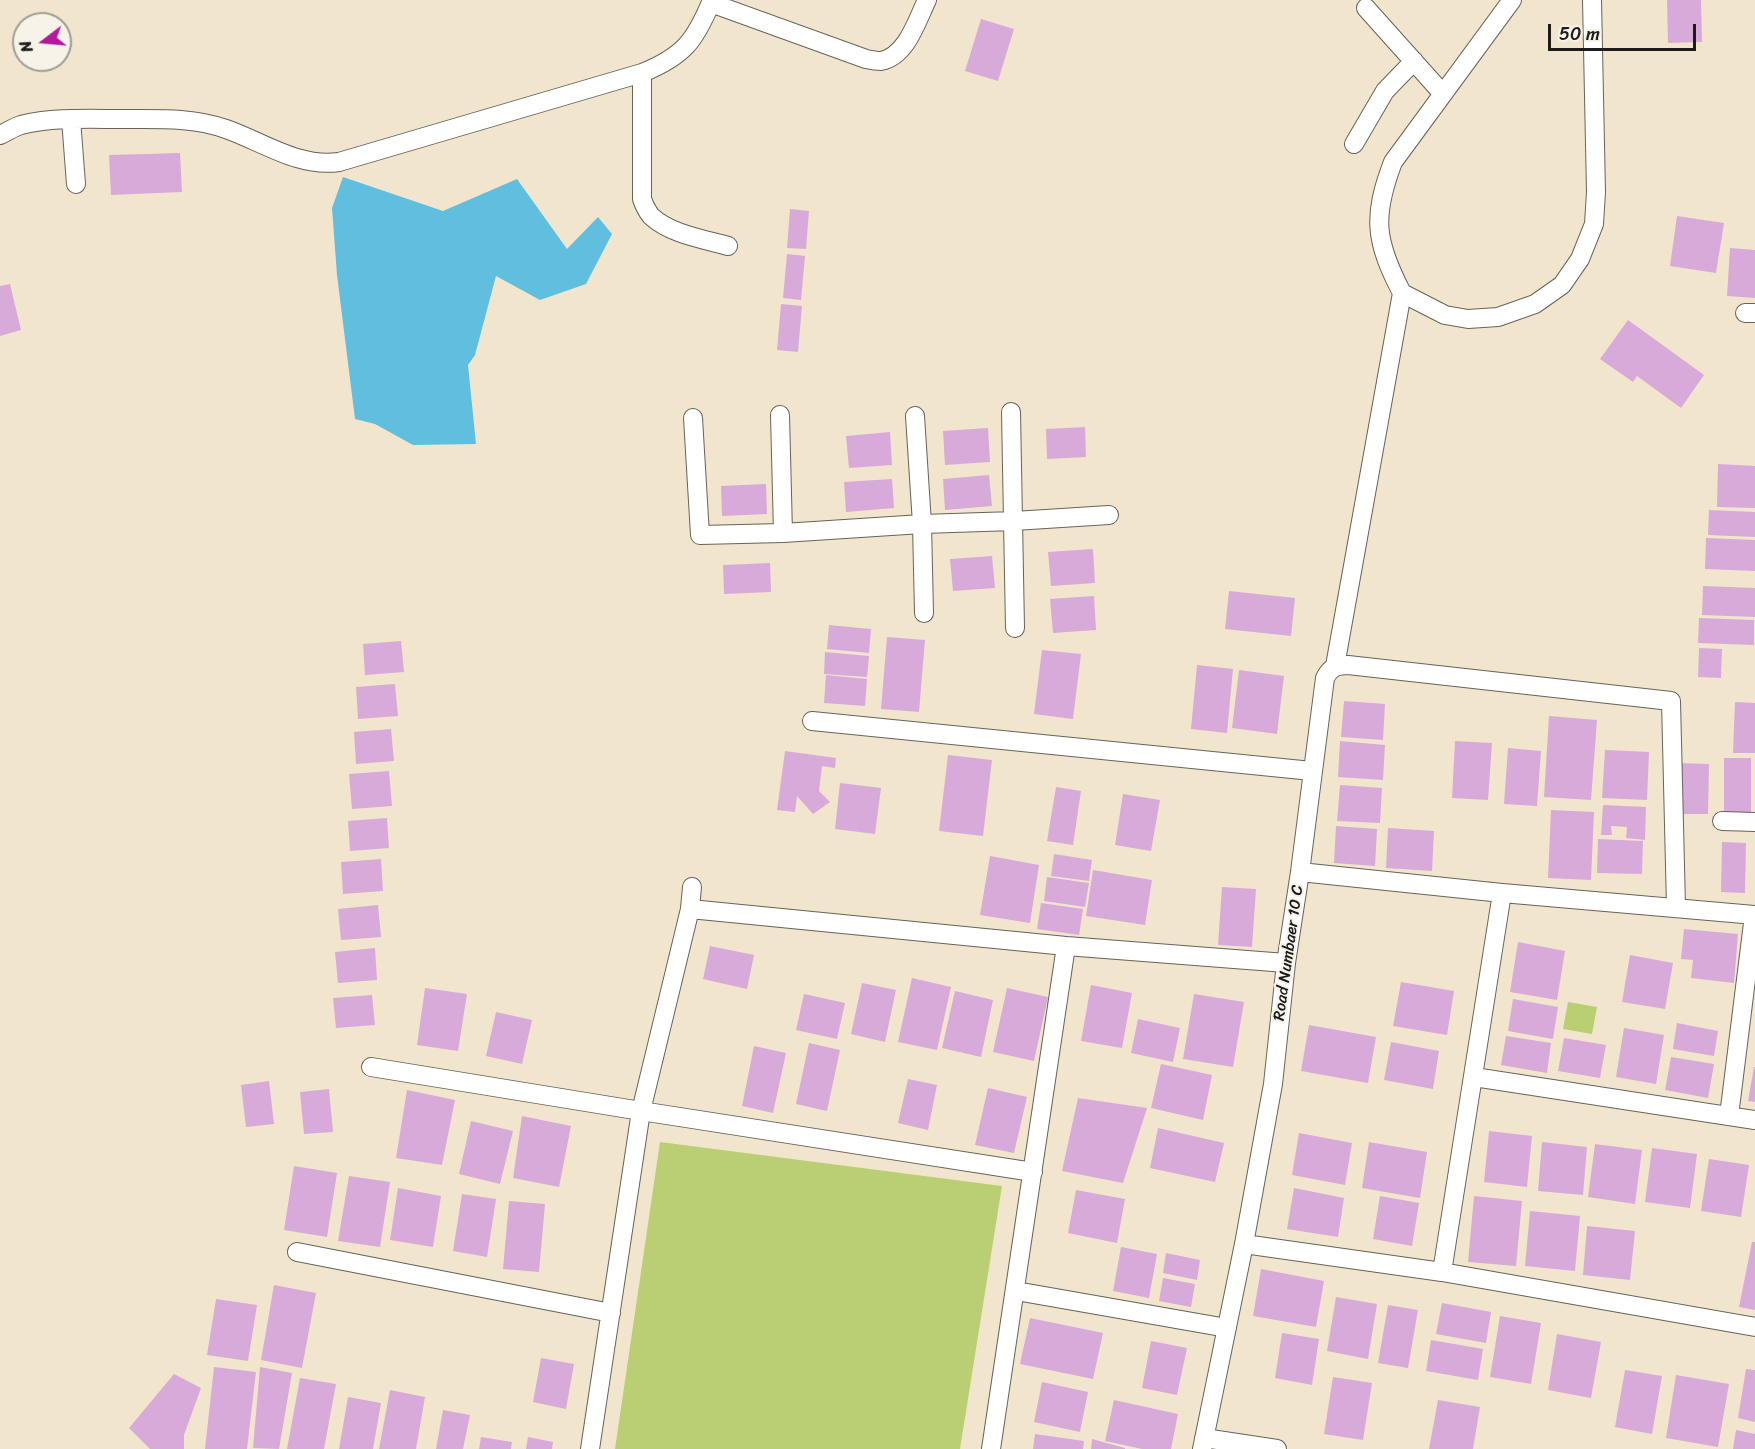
<!DOCTYPE html>
<html>
<head>
<meta charset="utf-8">
<style>
  body { margin:0 }
  #map { position:relative; width:1755px; height:1449px; overflow:hidden; background:#f1e6cd; font-family:Sriracha,sans-serif }
  canvas { display:block }
  .north { position:absolute; left:12px; top:12px; width:60px; height:60px; box-sizing:border-box; background:#f7f3e8; border:2px solid #9f9d96; border-radius:50%; rotate:254deg; font-size:16px; font-weight:700; line-height:24px; text-align:center; color:#1c1c1c }
  .north::after { content:''; display:block; margin:auto; width:21px; height:27px; background:#b5179e; clip-path:polygon(50% 0,100% 100%,50% 72%,0 100%) }
  .scale { position:absolute; left:1548px; top:24px; width:148px; height:27px; box-sizing:border-box; border:3px solid #1c1c1c; border-top:0; padding-left:8px; font-size:18px; line-height:21px; white-space:nowrap; color:#1c1c1c; -webkit-text-stroke:4px #f7f3e8; paint-order:stroke }
</style>
</head>
<body>
<div id="map">
<canvas width="1755" height="1449"></canvas>
<div class="north">N</div>
<div class="scale">50 m</div>
</div>
<script>
const g = document.querySelector('canvas').getContext('2d');
g.lineJoin = 'round';
function fill(path, color) { g.fillStyle = color; g.fill(path, 'evenodd'); }
function trace(path, color, width, dash) { g.strokeStyle = color; g.lineWidth = width; g.lineCap = dash ? 'butt' : 'round'; g.setLineDash(dash || []); g.stroke(path); }
function drawText(font, color, halo, rows, align = 'center') {
  g.font = font + ' Sriracha,sans-serif'; g.lineWidth = 4.5; g.setLineDash([]); g.textBaseline = 'middle'; g.strokeStyle = halo; g.fillStyle = color; for (const [text, x, y, turn = 0] of rows) {
    g.save(); g.translate(x, y); g.rotate((+turn || 0) * Math.PI / 180); g.textAlign = isNaN(turn) ? turn : align; if (halo) g.strokeText(text, 0, 0); g.fillText(text, 0, 0); g.restore();
  }
}
const green = new Path2D(`
  M 1568,1002 L 1597,1007 L 1592,1034 L 1563,1029 Z
  M 660,1142 L 1002,1186 L 960,1449 L 615,1449 Z`);
const water = new Path2D(`
  M 343,177 L 443,211 L 517,179 L 567,249 L 598,217 L 612,234 L 586,284 L 540,300 L 496,276 L 475,355 L 468,365 L 476,444 L 413,445 L 375,424 L 355,419 L 337,275 L 332,208 Z`);
const building = new Path2D(`
  M 1667,0 L 1701,0 L 1702,42 L 1668,43 Z
  M 981,19 L 1014,29 L 998,81 L 965,71 Z
  M 180,153 L 182,192 L 111,195 L 109,155 Z
  M 790,209 L 809,211 L 806,249 L 787,248 Z
  M 1677,216 L 1724,223 L 1716,273 L 1670,266 Z
  M 1730,248 L 1755,250 L 1755,298 L 1727,296 Z
  M 787,254 L 805,256 L 801,300 L 783,298 Z
  M 10,284 L 21,330 L 0,336 L 0,286 Z
  M 781,304 L 802,306 L 798,352 L 777,350 Z
  M 1628,320 L 1704,375 L 1681,408 L 1637,376 L 1633,382 L 1600,359 Z
  M 1085,427 L 1086,457 L 1047,459 L 1046,429 Z
  M 988,428 L 990,462 L 945,465 L 943,431 Z
  M 890,432 L 892,465 L 849,468 L 846,436 Z
  M 1718,464 L 1755,466 L 1755,508 L 1717,507 Z
  M 989,475 L 992,506 L 945,510 L 943,479 Z
  M 892,479 L 894,508 L 846,512 L 844,482 Z
  M 766,484 L 767,514 L 722,516 L 721,486 Z
  M 1709,510 L 1755,512 L 1755,537 L 1708,535 Z
  M 1706,538 L 1755,540 L 1755,571 L 1705,569 Z
  M 1093,549 L 1095,583 L 1051,586 L 1048,552 Z
  M 992,556 L 995,588 L 953,591 L 950,559 Z
  M 770,563 L 771,592 L 724,594 L 723,565 Z
  M 1703,586 L 1755,588 L 1755,617 L 1702,615 Z
  M 1229,591 L 1295,598 L 1291,636 L 1225,629 Z
  M 1094,596 L 1096,630 L 1053,633 L 1050,599 Z
  M 1699,618 L 1754,620 L 1754,645 L 1698,643 Z
  M 829,625 L 871,629 L 869,653 L 827,649 Z
  M 887,637 L 925,640 L 919,712 L 881,709 Z
  M 401,641 L 404,672 L 365,675 L 363,644 Z
  M 1699,648 L 1722,649 L 1721,678 L 1698,677 Z
  M 1042,650 L 1081,654 L 1073,719 L 1034,714 Z
  M 825,652 L 869,656 L 867,677 L 824,674 Z
  M 1197,665 L 1233,669 L 1227,733 L 1191,729 Z
  M 1239,670 L 1284,676 L 1277,734 L 1232,728 Z
  M 826,675 L 867,679 L 865,706 L 824,703 Z
  M 395,684 L 398,716 L 358,719 L 356,687 Z
  M 1344,701 L 1385,704 L 1383,740 L 1341,737 Z
  M 1735,702 L 1755,703 L 1755,753 L 1733,753 Z
  M 1549,716 L 1597,720 L 1591,800 L 1544,797 Z
  M 391,729 L 394,761 L 356,764 L 354,732 Z
  M 1340,741 L 1385,745 L 1383,780 L 1338,777 Z
  M 1455,741 L 1492,743 L 1488,800 L 1452,798 Z
  M 1508,748 L 1541,751 L 1537,806 L 1504,804 Z
  M 1605,750 L 1649,752 L 1647,800 L 1602,798 Z
  M 785,751 L 836,758 L 835,768 L 822,766 L 819,791 L 830,802 L 813,814 L 797,796 L 795,812 L 777,810 Z
  M 948,755 L 992,760 L 983,836 L 939,831 Z
  M 1724,758 L 1751,758 L 1751,817 L 1724,817 Z
  M 1679,763 L 1709,764 L 1708,814 L 1678,814 Z
  M 389,771 L 392,806 L 352,809 L 349,774 Z
  M 840,783 L 881,788 L 875,834 L 835,829 Z
  M 1340,785 L 1382,788 L 1380,823 L 1337,821 Z
  M 1056,787 L 1081,791 L 1073,845 L 1047,841 Z
  M 1123,794 L 1160,800 L 1151,851 L 1115,845 Z
  M 1603,805 L 1646,807 L 1645,840 L 1626,838 L 1627,827 L 1611,826 L 1612,835 L 1601,835 Z
  M 1551,810 L 1594,812 L 1591,880 L 1548,878 Z
  M 387,818 L 389,848 L 350,851 L 348,821 Z
  M 1336,826 L 1377,829 L 1375,866 L 1334,863 Z
  M 1388,828 L 1434,831 L 1432,871 L 1386,868 Z
  M 1598,839 L 1643,841 L 1642,874 L 1597,873 Z
  M 1722,842 L 1746,843 L 1745,893 L 1721,892 Z
  M 1054,854 L 1092,860 L 1089,881 L 1051,876 Z
  M 990,856 L 1039,865 L 1030,923 L 980,915 Z
  M 381,859 L 383,891 L 343,894 L 341,862 Z
  M 1093,870 L 1152,880 L 1145,925 L 1086,916 Z
  M 1047,877 L 1089,883 L 1085,907 L 1044,901 Z
  M 1222,887 L 1256,889 L 1252,947 L 1218,945 Z
  M 1041,903 L 1083,909 L 1079,935 L 1037,929 Z
  M 378,905 L 381,937 L 341,940 L 338,909 Z
  M 1684,929 L 1738,934 L 1734,983 L 1691,978 L 1693,960 L 1681,959 Z
  M 1518,942 L 1565,951 L 1557,1000 L 1510,992 Z
  M 710,946 L 754,955 L 747,989 L 703,979 Z
  M 375,948 L 377,980 L 338,983 L 335,952 Z
  M 1630,955 L 1673,963 L 1665,1009 L 1622,1002 Z
  M 912,978 L 951,987 L 937,1050 L 898,1042 Z
  M 1401,982 L 1454,991 L 1447,1035 L 1393,1026 Z
  M 862,983 L 896,990 L 885,1042 L 851,1034 Z
  M 1091,985 L 1132,993 L 1122,1048 L 1081,1041 Z
  M 425,988 L 467,994 L 458,1051 L 417,1045 Z
  M 1007,988 L 1048,997 L 1034,1061 L 993,1052 Z
  M 955,991 L 993,1000 L 981,1057 L 942,1048 Z
  M 804,994 L 845,1003 L 837,1039 L 796,1030 Z
  M 1194,994 L 1244,1002 L 1233,1067 L 1183,1059 Z
  M 372,995 L 375,1025 L 336,1028 L 333,998 Z
  M 1513,999 L 1558,1007 L 1553,1039 L 1508,1031 Z
  M 496,1012 L 532,1020 L 522,1064 L 486,1056 Z
  M 1138,1019 L 1180,1028 L 1173,1062 L 1131,1053 Z
  M 1677,1023 L 1718,1031 L 1714,1056 L 1673,1049 Z
  M 1309,1025 L 1376,1037 L 1368,1083 L 1301,1071 Z
  M 1624,1028 L 1664,1035 L 1656,1084 L 1616,1077 Z
  M 1506,1036 L 1551,1043 L 1547,1073 L 1501,1065 Z
  M 1564,1038 L 1606,1045 L 1600,1078 L 1558,1071 Z
  M 1391,1042 L 1439,1051 L 1433,1089 L 1384,1080 Z
  M 809,1043 L 840,1050 L 827,1111 L 796,1104 Z
  M 754,1046 L 786,1053 L 773,1113 L 742,1106 Z
  M 1671,1057 L 1714,1064 L 1708,1098 L 1665,1090 Z
  M 1161,1064 L 1212,1075 L 1203,1120 L 1151,1108 Z
  M 1754,1067 L 1755,1067 L 1755,1102 L 1748,1101 Z
  M 908,1079 L 937,1085 L 928,1130 L 898,1123 Z
  M 269,1081 L 274,1124 L 246,1127 L 241,1085 Z
  M 988,1088 L 1027,1097 L 1014,1153 L 975,1145 Z
  M 329,1089 L 333,1132 L 304,1134 L 300,1092 Z
  M 407,1090 L 455,1100 L 442,1165 L 396,1158 Z
  M 1078,1098 L 1147,1108 L 1123,1183 L 1062,1171 Z
  M 522,1116 L 571,1126 L 559,1187 L 513,1178 Z
  M 471,1121 L 513,1131 L 500,1184 L 459,1174 Z
  M 1158,1128 L 1224,1143 L 1215,1182 L 1150,1168 Z
  M 1489,1131 L 1532,1136 L 1527,1187 L 1484,1182 Z
  M 1299,1133 L 1352,1143 L 1345,1185 L 1292,1175 Z
  M 1369,1142 L 1427,1152 L 1420,1198 L 1362,1188 Z
  M 1542,1142 L 1587,1147 L 1583,1195 L 1538,1191 Z
  M 1595,1144 L 1642,1150 L 1635,1204 L 1588,1197 Z
  M 1652,1148 L 1697,1154 L 1690,1208 L 1645,1202 Z
  M 1709,1159 L 1749,1165 L 1741,1217 L 1701,1211 Z
  M 294,1166 L 337,1173 L 327,1237 L 284,1230 Z
  M 349,1176 L 390,1182 L 380,1247 L 338,1241 Z
  M 398,1188 L 441,1196 L 433,1247 L 390,1240 Z
  M 1294,1188 L 1344,1198 L 1338,1237 L 1287,1229 Z
  M 1076,1190 L 1125,1199 L 1117,1243 L 1068,1233 Z
  M 462,1194 L 496,1199 L 487,1257 L 453,1251 Z
  M 1380,1196 L 1419,1203 L 1412,1246 L 1373,1239 Z
  M 1474,1196 L 1522,1201 L 1516,1266 L 1468,1262 Z
  M 509,1201 L 545,1204 L 539,1272 L 503,1269 Z
  M 1530,1211 L 1580,1216 L 1575,1271 L 1525,1266 Z
  M 1587,1226 L 1635,1231 L 1630,1280 L 1583,1275 Z
  M 1752,1242 L 1755,1242 L 1755,1310 L 1739,1307 Z
  M 1121,1247 L 1157,1254 L 1149,1298 L 1113,1291 Z
  M 1166,1253 L 1200,1260 L 1197,1280 L 1163,1273 Z
  M 1261,1269 L 1324,1281 L 1316,1327 L 1253,1316 Z
  M 1163,1278 L 1195,1284 L 1191,1307 L 1159,1301 Z
  M 274,1285 L 316,1293 L 302,1368 L 261,1360 Z
  M 1336,1297 L 1377,1304 L 1368,1359 L 1327,1351 Z
  M 216,1299 L 257,1305 L 248,1361 L 207,1355 Z
  M 1442,1303 L 1491,1312 L 1486,1343 L 1436,1334 Z
  M 1388,1305 L 1418,1310 L 1408,1368 L 1378,1363 Z
  M 1500,1316 L 1541,1323 L 1531,1384 L 1490,1377 Z
  M 1030,1318 L 1103,1333 L 1093,1379 L 1020,1364 Z
  M 1282,1333 L 1319,1339 L 1312,1385 L 1275,1378 Z
  M 1557,1334 L 1601,1342 L 1591,1398 L 1548,1390 Z
  M 1431,1340 L 1483,1349 L 1478,1380 L 1426,1371 Z
  M 1151,1341 L 1187,1348 L 1177,1395 L 1142,1388 Z
  M 541,1358 L 574,1364 L 566,1409 L 533,1402 Z
  M 214,1367 L 256,1372 L 247,1449 L 205,1449 Z
  M 260,1367 L 292,1373 L 279,1449 L 253,1448 Z
  M 1746,1369 L 1755,1370 L 1755,1422 L 1738,1418 Z
  M 1625,1370 L 1662,1376 L 1652,1434 L 1615,1427 Z
  M 174,1374 L 201,1388 L 184,1435 L 184,1449 L 150,1449 L 129,1428 Z
  M 1676,1375 L 1729,1384 L 1718,1447 L 1666,1438 Z
  M 1333,1377 L 1372,1383 L 1363,1440 L 1324,1434 Z
  M 300,1378 L 336,1384 L 324,1449 L 287,1449 Z
  M 1042,1382 L 1088,1392 L 1080,1432 L 1034,1422 Z
  M 390,1390 L 425,1397 L 416,1449 L 379,1449 Z
  M 348,1397 L 381,1403 L 373,1449 L 339,1449 Z
  M 1114,1400 L 1178,1414 L 1171,1449 L 1142,1449 L 1105,1441 Z
  M 1438,1400 L 1480,1407 L 1473,1449 L 1429,1449 Z
  M 443,1410 L 470,1415 L 463,1449 L 436,1449 Z
  M 1736,1430 L 1755,1434 L 1755,1449 L 1733,1449 Z
  M 1035,1434 L 1084,1441 L 1083,1449 L 1033,1449 Z
  M 481,1437 L 512,1442 L 511,1449 L 479,1449 Z
  M 528,1437 L 553,1442 L 552,1449 L 526,1449 Z
  M 1092,1439 L 1125,1448 L 1125,1449 L 1091,1449 Z`);
const street = new Path2D(`
  M 711,3 L 866,59 C 871,60 877,61 881,61 C 907,56 917,20 927,0
  M 1366,8 L 1443,94
  M 642,73 L 642,199 C 644,205 647,211 651,216 C 670,234 703,239 728,246
  M 71,119 L 76,184
  M 0,135 C 7,132 14,127 21,125 C 53,117 89,119 122,119 C 156,119 193,117 226,129 C 263,142 299,168 339,162 L 642,73 C 684,56 695,41 712,0
  M 1354,144 L 1385,91 L 1414,61
  M 1402,293 C 1375,241 1372,217 1393,162 L 1512,0
  M 1745,313 L 1755,313
  M 1011,412 L 1015,628
  M 780,415 L 783,533
  M 915,416 L 922,524 L 924,613
  M 693,418 L 700,535 L 783,533 L 922,524 L 1014,521 L 1109,515
  M 1335,666 L 1402,293 L 1445,315 L 1468,319 L 1498,317 L 1535,304 L 1562,285 L 1580,259 L 1594,224 L 1596,192 L 1592,0
  M 812,721 L 1312,771
  M 1722,821 L 1755,822
  M 1300,872 L 1502,893 L 1755,915
  M 690,909 L 1066,946 L 1286,963
  M 371,1067 L 641,1111 L 1033,1172
  M 1474,1077 L 1755,1120
  M 1729,1116 L 1754,915
  M 1244,1244 L 1442,1272 L 1755,1327
  M 297,1252 L 611,1313
  M 1442,1272 L 1502,893
  M 1016,1291 L 1227,1328
  M 1204,1438 L 1277,1449
  M 590,1449 L 641,1111 L 690,909 L 692,887
  M 991,1449 L 1066,946
  M 1202,1449 L 1244,1244 L 1273,1084 L 1286,963 L 1300,872 L 1325,678 C 1330,668 1336,665 1348,665 L 1671,701 L 1676,907`);
const streetNames = [
  ["Road Numbaer 10 C",1289,953,-82]
];
fill(green, '#bacf73');
fill(water, '#60bfde');
fill(building, '#d8aad9');
trace(street, '#67635a', 20);
trace(street, '#fff', 18);
drawText('16px', '#1c1c1c', '#f7f3e8', streetNames);
</script>
</body>
</html>
